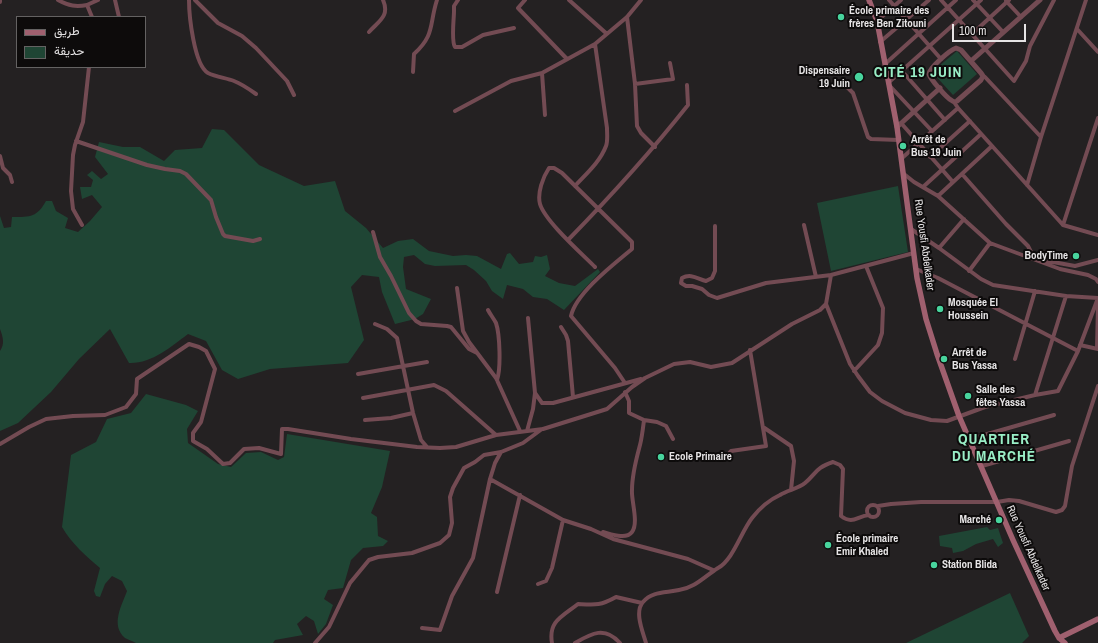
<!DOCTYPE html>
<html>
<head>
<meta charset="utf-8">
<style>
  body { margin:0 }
  #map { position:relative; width:1098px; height:643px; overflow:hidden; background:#242122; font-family:"Archivo Narrow",Vazirmatn,sans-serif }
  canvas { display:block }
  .legend { position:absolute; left:16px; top:16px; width:130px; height:52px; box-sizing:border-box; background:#0d0b0b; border:1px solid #646262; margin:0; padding:5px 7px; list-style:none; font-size:12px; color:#e6e4e5 }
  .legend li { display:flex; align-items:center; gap:8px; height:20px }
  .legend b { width:20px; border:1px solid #646262 }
  .scale { position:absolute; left:952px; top:24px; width:74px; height:18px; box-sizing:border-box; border:2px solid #e6e4e5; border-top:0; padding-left:5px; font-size:12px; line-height:14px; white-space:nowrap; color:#e6e4e5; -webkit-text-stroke:3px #0d0b0b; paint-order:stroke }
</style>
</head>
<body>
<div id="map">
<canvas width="1098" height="643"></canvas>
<ul class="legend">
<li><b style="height:5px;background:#a0606f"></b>طريق</li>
<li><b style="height:11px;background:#1f4534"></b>حديقة</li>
</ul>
<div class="scale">100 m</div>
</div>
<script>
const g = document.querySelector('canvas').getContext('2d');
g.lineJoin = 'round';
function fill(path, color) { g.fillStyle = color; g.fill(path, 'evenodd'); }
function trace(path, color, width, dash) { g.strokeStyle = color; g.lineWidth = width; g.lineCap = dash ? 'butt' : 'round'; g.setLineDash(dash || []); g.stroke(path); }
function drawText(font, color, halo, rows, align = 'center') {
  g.font = font + ' "Archivo Narrow",sans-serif'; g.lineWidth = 4; g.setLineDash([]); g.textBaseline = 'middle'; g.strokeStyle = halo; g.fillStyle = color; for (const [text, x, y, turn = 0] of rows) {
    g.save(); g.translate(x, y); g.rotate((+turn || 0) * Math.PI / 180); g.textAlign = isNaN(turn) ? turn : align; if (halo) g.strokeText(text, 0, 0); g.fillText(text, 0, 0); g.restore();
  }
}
const green = new Path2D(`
  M 957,51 L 977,74 L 953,95 L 932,72 Z
  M 212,129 L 224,130 L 259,165 L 304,186 L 335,181 L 345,211 L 366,228 L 383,248 L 398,241 L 413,239 L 429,251 L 453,256 L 466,255 L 477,256 L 501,269 L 507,254 L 510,253 L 519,264 L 533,262 L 535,256 L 541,257 L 547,255 L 550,269 L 545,276 L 559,283 L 575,286 L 598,269 L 600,272 L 564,310 L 547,299 L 533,297 L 523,289 L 507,285 L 503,299 L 492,291 L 486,281 L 474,270 L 466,265 L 435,266 L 425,264 L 414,255 L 404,257 L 403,267 L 406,289 L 431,299 L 423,314 L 415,319 L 395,324 L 382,292 L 379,277 L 362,275 L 351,287 L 364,340 L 348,363 L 270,369 L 238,379 L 222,370 L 206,341 L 188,334 C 171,347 151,364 129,363 L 110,329 L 79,359 L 51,392 L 18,423 L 0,431 L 0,351 C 5,344 3,337 0,329 L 0,216 L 4,228 L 11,227 L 12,217 C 31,217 37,217 46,201 L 52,201 L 56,211 L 68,218 L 65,228 L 78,232 L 90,221 L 102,207 L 92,195 L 82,199 L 80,187 L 91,187 L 93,180 L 87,175 L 92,171 L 101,179 L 108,174 L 95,157 L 99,142 L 123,147 L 140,147 L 164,161 L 175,150 L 202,148 Z
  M 898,186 L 908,252 L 831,271 L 817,203 Z
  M 146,394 L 186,405 L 198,411 L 187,429 L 188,443 L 218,464 L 231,467 L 246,453 L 261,452 L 278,460 L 284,457 L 287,434 L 390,451 L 382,487 L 371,513 L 377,517 L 378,536 L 388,541 L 383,546 L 363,548 L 351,560 L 343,588 L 328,590 L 324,599 L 333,605 L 326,624 L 318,634 L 314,621 L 306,616 L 297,624 L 303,635 L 275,640 L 273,643 L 136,643 C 133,641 128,640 125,638 C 110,625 122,605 127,591 L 122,581 L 112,576 L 105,584 L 100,597 L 96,596 L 94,591 L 100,568 C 86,556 72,544 62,527 L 71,455 L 96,442 L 107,419 L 131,413 Z
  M 987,527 L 990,530 L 998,528 L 1003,543 L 998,547 L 993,539 L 976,544 L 963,551 L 953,553 L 952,548 L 940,546 L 939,536 Z
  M 1010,593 L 1029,636 L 1022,643 L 906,643 Z`);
const minor = new Path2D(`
  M 58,0 C 69,6 76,7 87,5
  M 115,0 L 119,17
  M 189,0 C 189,15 194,65 208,73 C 216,77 226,78 234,81 C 242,84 249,89 256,94
  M 195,0 L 218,23 L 242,36 L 256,48 L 287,81 L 294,95
  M 458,0 L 454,6 L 454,11 C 454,19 451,41 455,47 L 462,47 L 483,35 L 514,28
  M 525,0 L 518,8 L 567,59
  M 569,0 L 607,34
  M 889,0 L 941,59
  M 941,0 L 1014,81 L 1026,61 L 1030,46 L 1054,0
  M 973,0 L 1003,32
  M 1006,1 L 1021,17
  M 0,2 L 0,0
  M 92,17 L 87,5 L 98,0
  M 627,17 L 635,84 L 637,126 L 641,133 L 655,147
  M 877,21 L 901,0
  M 1077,29 L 1098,52
  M 369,32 C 379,21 390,16 383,0
  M 972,34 L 1009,0
  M 880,42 L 929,0
  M 885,64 L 956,0
  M 902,71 L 945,120
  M 413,72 L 414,54 C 435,35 429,25 437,0
  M 542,73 L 545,115
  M 983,76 L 985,77 L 1041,137
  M 888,83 L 981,0
  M 635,84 L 673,79 L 670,63
  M 844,84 L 853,93 L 868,137 L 871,139 L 899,140
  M 889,85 L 932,131
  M 954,102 L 958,108 L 1063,225 L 1098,235
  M 455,111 L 511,81 L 542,73 L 595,44 L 627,17 L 641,0
  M 901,123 L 953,182
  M 76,141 L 147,165 L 165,169 L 180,171 L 186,174 L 211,200 L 216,217 L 223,234 L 225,236 L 253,241 L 260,239
  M 0,156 L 3,168 L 10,175 L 12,182
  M 930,157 L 970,121
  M 901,159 L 958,108
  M 904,174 L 914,182 L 938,196 L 990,243 L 1060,269 L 1088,275 L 1096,279 L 1098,282
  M 962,174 L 1006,224 L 1028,246 L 1031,252 L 1031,258 L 1075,266 L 1098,260
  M 1027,185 L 1041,137 L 1086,0
  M 575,186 C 586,174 600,162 606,146 C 608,141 607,134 607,128 L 595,44
  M 923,187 L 981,134
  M 938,196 L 992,146
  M 82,225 L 73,209 L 71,191 L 73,155 L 75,145 L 83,122 L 89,67
  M 804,225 L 816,277
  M 1063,225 L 1098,118
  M 715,226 L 715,271 L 712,278 L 706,281 C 698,279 691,273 682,278 L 681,283 L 686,286 L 692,286 L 702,289 L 709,295 L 717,298 L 766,283 L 831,275
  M 911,229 L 939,248 L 981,279 L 993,285 L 1066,296 L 1098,298
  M 373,232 L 380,257 L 391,276 L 409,313 L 416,321 L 421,324 L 447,326 L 451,327 L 469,349 L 477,353
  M 568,240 C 610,197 650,153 688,105 L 687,85
  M 939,248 L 964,219
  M 595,267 C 581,253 545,221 540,204 C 537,193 543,177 549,168 L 554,168 L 562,173 L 632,242 L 632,249 C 614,264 576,293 571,316 L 615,368 L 625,383
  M 916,269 L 938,278 L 1078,351
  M 969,271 L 990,243
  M 457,288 L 463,331 L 469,342 L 496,378 L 520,431
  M 1066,296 L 1035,395 L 1058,391 L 1078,351 L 1098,298
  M 826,304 L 850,364 L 858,376 L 870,392 L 882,401 L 905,413 L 931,420 L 947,421 L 985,407 L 1035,395
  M 488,310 C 490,314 494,319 496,323 C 500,335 501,369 497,380
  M 375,324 L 387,329 L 397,338 L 413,413 L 421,440 L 427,447
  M 561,327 L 566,335 L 568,341 L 573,397
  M 1080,345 L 1098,349
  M 1097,348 L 1098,305
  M 1015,359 L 1035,291
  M 854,371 L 878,345 L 882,333 L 883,308 L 866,266
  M 358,374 L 427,362
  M 625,392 L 629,401 L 629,413 L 644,420 L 657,422 L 666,426 L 673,439
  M 535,393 L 542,403 L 553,403 L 641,379
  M 363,398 L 434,385 L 446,391 L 496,435
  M 365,420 L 391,418 L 413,413
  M 763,427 L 791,446 L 794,461 L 791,490
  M 527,431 L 533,409 L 535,393 L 528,318
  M 970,439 L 1054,415
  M 0,444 L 29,427 L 46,419 L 73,416 L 105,415 L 126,407 L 136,394 L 137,379 L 189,344 L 199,347 L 206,351 L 215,369 L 201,422 L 193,433 L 193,441 L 207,449 L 223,464 L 230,463 L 244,449 L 259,448 L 281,454 L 282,429 L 288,429 L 351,439 L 417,447 L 440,448 L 456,447 L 496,435 L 543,429 L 607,409 L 632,387 L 645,378 L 674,364 L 690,362 L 711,367 L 732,363 L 792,324 L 820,310 L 826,304 L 831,275 L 914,253
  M 713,457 L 724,459 L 731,451 L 766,446 L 750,350
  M 982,466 L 1069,441
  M 490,479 L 563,520 L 591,529 L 613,539 L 688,559 L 713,570
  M867 511a6 6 0 1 1 12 0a6 6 0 1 1-12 0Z
  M 878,506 L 891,504 L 921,502 L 997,502 L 1009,500 L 1019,501 L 1056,512 L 1062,510 L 1065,506 L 1072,466 L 1098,386
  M 603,532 C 611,534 626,540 632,532 C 639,523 631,500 632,490 C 632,474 636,460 640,445 C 642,437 643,428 644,420
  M 538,584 L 546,581 L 552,568 L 563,520
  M 497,592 L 520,495
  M 422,628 L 440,630 L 452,596 L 473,558 L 490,479 L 495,463 L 501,452 L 523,443 L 542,429
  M 315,643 L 329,627 L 350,583 L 369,560 L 378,557 L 412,553 L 440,543 L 449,535 L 452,523 L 450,497 L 453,488 L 464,468 L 475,462 L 484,455 L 501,452
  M 552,643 C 548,621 563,616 578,604 C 595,605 600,606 616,597 L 642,603
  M 575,643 C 592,633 605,626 620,643
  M 646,643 C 643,632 634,612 643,602 C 652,591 666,593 679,590 C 695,588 705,576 718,568 C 733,560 741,532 752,518 C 759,509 769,500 780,495 C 787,490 798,489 805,483 C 817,473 815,468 833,462 L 840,465 L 843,469 L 841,516 C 853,525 857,516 869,515`);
const tertiary = new Path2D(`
  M 956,48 L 961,50 L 981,73 L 983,76 L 981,80 L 957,101 C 954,102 954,102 951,100 C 947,98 930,79 929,74 C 929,68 950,50 956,48 Z
  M 971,61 L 1040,0
  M 897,127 L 940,88`);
const secondary = new Path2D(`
  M 869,0 L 877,21 L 897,127 L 917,278 L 926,319 L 937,354 L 959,416 L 1013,540 L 1055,631 L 1059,638 L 1065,643
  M 1059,638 L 1098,619`);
const markers = [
  [841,17,4,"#48d49d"],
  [859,77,5,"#48d49d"],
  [903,146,4,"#48d49d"],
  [1076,256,4,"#48d49d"],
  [940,309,4,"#48d49d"],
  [944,359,4,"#48d49d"],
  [968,396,4,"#48d49d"],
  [661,457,4,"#48d49d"],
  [999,520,4,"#48d49d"],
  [828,545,4,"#48d49d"],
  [934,565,4,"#48d49d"]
];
const poiNames = [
  ["École primaire des",849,11],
  ["frères Ben Zitouni",849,24],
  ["Dispensaire",850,71,"right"],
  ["19 Juin",850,84,"right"],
  ["Arrêt de",911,140],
  ["Bus 19 Juin",911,153],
  ["BodyTime",1068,256,"right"],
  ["Mosquée El",948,303],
  ["Houssein",948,316],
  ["Arrêt de",952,353],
  ["Bus Yassa",952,366],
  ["Salle des",976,390],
  ["fêtes Yassa",976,403],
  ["Ecole Primaire",669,457],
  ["Marché",991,520,"right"],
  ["École primaire",836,539],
  ["Emir Khaled",836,552],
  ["Station Blida",942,565]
];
const streetNames = [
  ["Rue Yousfi Abdelkader",924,245,82],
  ["Rue Yousfi Abdelkader",1028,548,66]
];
const districtNames = [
  ["CITÉ 19 JUIN",918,73],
  ["QUARTIER",994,440],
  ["DU MARCHÉ",994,457]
];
fill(green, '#1f4534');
trace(minor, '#734b53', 4);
trace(tertiary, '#734b53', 5);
trace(secondary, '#a0606f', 5.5);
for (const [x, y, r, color] of markers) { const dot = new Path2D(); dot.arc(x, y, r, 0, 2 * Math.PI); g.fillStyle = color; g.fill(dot); trace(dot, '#0d0b0b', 1.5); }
drawText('bold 11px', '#e6e4e5', '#0d0b0b', poiNames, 'left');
drawText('11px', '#e6e4e5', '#0d0b0b', streetNames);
g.letterSpacing = '1px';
drawText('bold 15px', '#99eec6', '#0d0b0b', districtNames);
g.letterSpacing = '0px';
</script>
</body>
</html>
